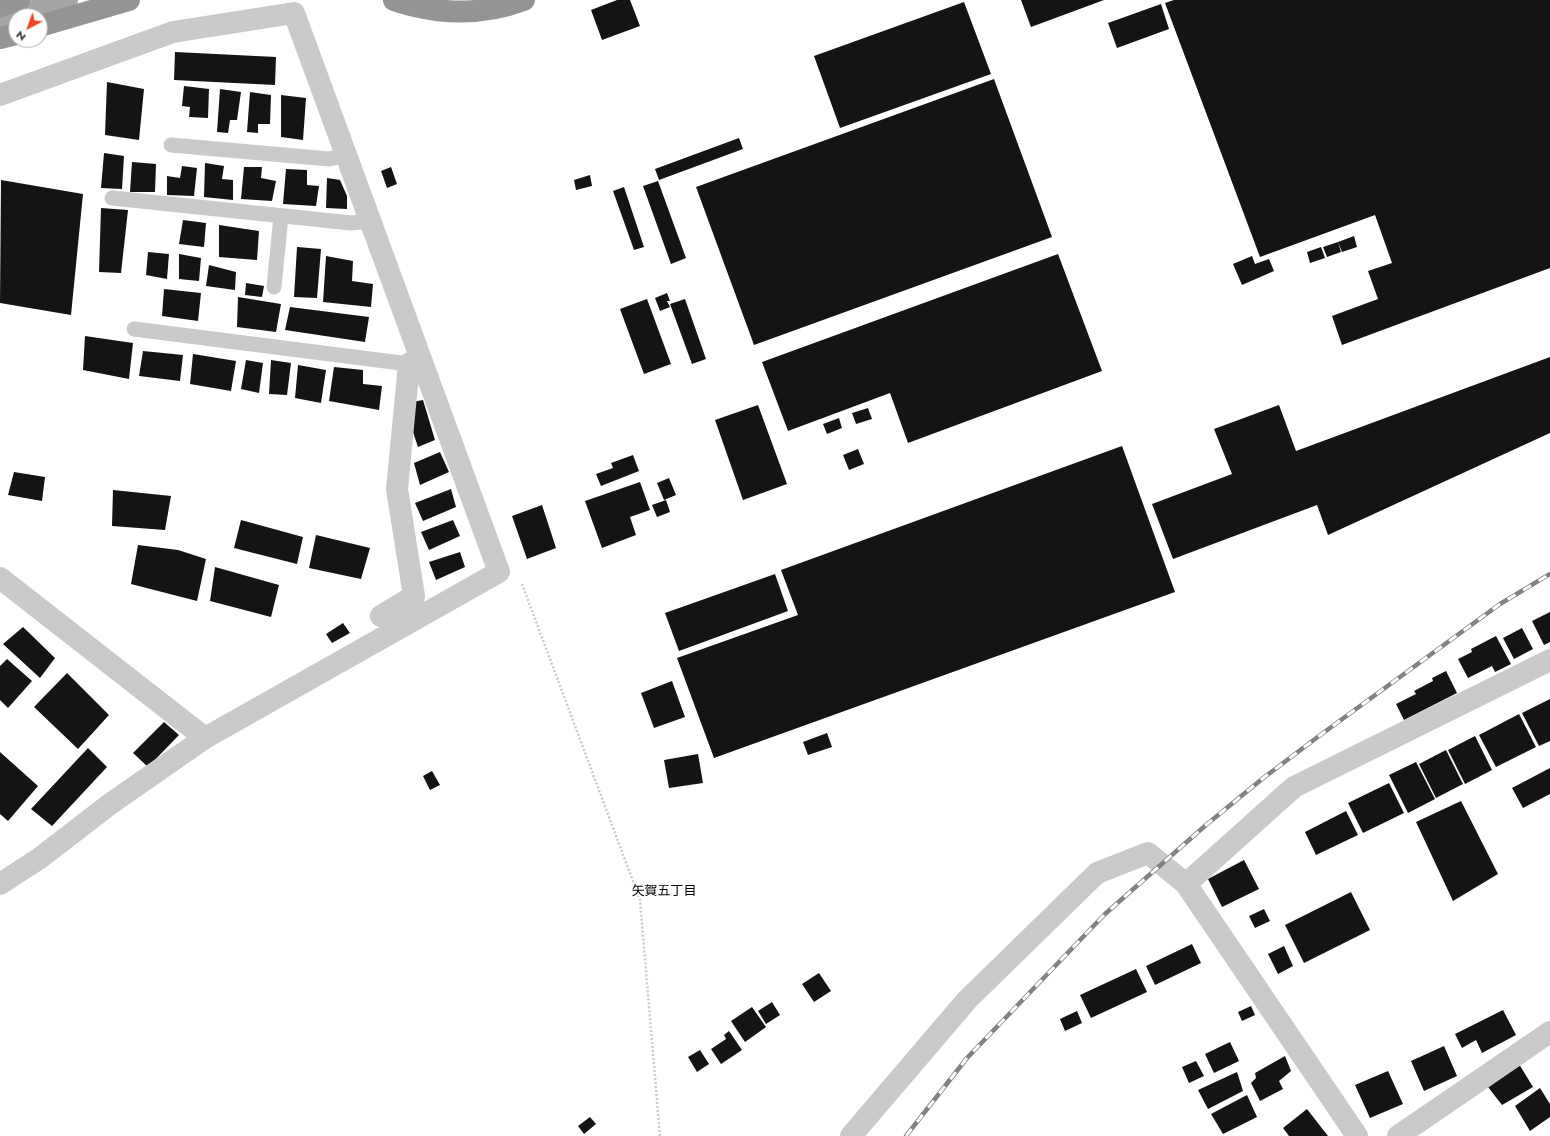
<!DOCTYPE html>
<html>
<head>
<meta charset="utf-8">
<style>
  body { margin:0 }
  #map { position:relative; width:1550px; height:1136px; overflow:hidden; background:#fff; font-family:Jost,sans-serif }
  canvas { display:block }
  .north { position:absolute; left:8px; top:8px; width:40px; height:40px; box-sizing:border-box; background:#fff; border:1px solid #ababab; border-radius:50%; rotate:221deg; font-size:11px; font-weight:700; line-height:16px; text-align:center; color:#2d2d2d }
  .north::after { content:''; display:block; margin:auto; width:14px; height:18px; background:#f14523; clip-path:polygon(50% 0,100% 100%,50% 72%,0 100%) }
</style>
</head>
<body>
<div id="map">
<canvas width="1550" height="1136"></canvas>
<div class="north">N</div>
</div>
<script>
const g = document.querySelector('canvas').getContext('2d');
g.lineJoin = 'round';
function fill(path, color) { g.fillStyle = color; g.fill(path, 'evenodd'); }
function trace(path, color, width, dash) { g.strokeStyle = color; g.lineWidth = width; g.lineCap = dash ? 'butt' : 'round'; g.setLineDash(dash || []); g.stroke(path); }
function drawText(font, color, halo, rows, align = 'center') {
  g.font = font + ' Jost,"Noto Sans JP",sans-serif'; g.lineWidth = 4; g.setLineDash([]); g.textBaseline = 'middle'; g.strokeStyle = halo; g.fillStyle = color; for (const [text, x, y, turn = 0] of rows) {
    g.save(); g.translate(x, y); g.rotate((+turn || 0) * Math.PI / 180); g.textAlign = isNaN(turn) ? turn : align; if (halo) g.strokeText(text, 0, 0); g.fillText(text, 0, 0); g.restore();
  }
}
const building = new Path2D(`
  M 617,0 L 630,0 L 640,26 L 602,40 L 591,10 Z
  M 1021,0 L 1104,0 L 1031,27 Z
  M 1174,0 L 1550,0 L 1550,268 L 1342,345 L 1332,316 L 1378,299 L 1368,271 L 1392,263 L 1375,215 L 1260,257 L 1165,3 Z
  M 964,2 L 991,74 L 840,128 L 814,56 Z
  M 1161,4 L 1169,29 L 1117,48 L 1108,23 Z
  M 175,52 L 276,57 L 275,85 L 174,80 Z
  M 994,79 L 1052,237 L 754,345 L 696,187 Z
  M 107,82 L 144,89 L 139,140 L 105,135 Z
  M 184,86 L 209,89 L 208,118 L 189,117 L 190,107 L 182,106 Z
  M 220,89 L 241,92 L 237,120 L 230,120 L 228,133 L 217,132 Z
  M 250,92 L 271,95 L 270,124 L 258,124 L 258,133 L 247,132 Z
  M 281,95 L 306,98 L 303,140 L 281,137 Z
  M 739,138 L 743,149 L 659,180 L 655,169 Z
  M 104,153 L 124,156 L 122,189 L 101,188 Z
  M 132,162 L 156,164 L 155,192 L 130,192 Z
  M 205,163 L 224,166 L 222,179 L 233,180 L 233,200 L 204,197 Z
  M 182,166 L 197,168 L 194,196 L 167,195 L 167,176 L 180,178 Z
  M 244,167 L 262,167 L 261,178 L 276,181 L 272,201 L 241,199 Z
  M 391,167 L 397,184 L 387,188 L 381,171 Z
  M 286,169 L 307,170 L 307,185 L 319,186 L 316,206 L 283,204 Z
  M 590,175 L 592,186 L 576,190 L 574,180 Z
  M 327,178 L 340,180 L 347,196 L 347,209 L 326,208 Z
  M 1,180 L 83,194 L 71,315 L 0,303 Z
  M 658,181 L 686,258 L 671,264 L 643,186 Z
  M 624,187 L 644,247 L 634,250 L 613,191 Z
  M 101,208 L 128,210 L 121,273 L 99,272 Z
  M 183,220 L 206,223 L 204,247 L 179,244 Z
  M 219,225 L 259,231 L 257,260 L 219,257 Z
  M 1354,236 L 1357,247 L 1342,252 L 1338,242 Z
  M 1338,242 L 1341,252 L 1327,257 L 1323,247 Z
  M 297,247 L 321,249 L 317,298 L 294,297 Z
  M 1321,247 L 1325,258 L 1310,263 L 1307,252 Z
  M 148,252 L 169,254 L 167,279 L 146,275 Z
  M 179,254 L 201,258 L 199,281 L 179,279 Z
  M 1058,254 L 1102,371 L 908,443 L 890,393 L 788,431 L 762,362 Z
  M 326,256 L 353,261 L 352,281 L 373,284 L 371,307 L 323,302 Z
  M 1252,256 L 1255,264 L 1269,259 L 1274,271 L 1242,285 L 1233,264 Z
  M 209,265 L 236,272 L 235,290 L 206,286 Z
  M 246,283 L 264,286 L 262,297 L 245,295 Z
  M 164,289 L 201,293 L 198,321 L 162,316 Z
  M 667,293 L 670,301 L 667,301 L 670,307 L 660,311 L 655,298 Z
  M 238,297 L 281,304 L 276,332 L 237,327 Z
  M 647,299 L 671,364 L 644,374 L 620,309 Z
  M 685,299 L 706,359 L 692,364 L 670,304 Z
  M 290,307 L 369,317 L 365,342 L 285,330 Z
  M 85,336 L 133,343 L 129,379 L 83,370 Z
  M 143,351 L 183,355 L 180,381 L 139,376 Z
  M 193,354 L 236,361 L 231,391 L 190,384 Z
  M 1550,357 L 1550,433 L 1328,535 L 1317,505 L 1173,559 L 1152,504 L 1232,474 L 1214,429 L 1279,405 L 1296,451 Z
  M 246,360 L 263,363 L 259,393 L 241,389 Z
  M 271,360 L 291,363 L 287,395 L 269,394 Z
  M 298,365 L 326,370 L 321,403 L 295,398 Z
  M 334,367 L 363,370 L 363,384 L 382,386 L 379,410 L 329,401 Z
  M 423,400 L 435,440 L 418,447 L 413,432 L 412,402 Z
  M 758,405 L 787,484 L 743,500 L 715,420 Z
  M 868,408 L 872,419 L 856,424 L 852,413 Z
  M 839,418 L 842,428 L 827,434 L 823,424 Z
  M 1122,446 L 1175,592 L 714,758 L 677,658 L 798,615 L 781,570 Z
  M 858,449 L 864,464 L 849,470 L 843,455 Z
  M 440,452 L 449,472 L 420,485 L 414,463 Z
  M 633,455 L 639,471 L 601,486 L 596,474 L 613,468 L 611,463 Z
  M 14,472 L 45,477 L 42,501 L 8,495 Z
  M 669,478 L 676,495 L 664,500 L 657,483 Z
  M 640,482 L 650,510 L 630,517 L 636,535 L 602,548 L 585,501 Z
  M 451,489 L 456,507 L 423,521 L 415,503 Z
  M 113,490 L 171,496 L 165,530 L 112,526 Z
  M 666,500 L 670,512 L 657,517 L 652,505 Z
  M 542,505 L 556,548 L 527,559 L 512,516 Z
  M 241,520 L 303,537 L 297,564 L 234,548 Z
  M 453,520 L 460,536 L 429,550 L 421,532 Z
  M 316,535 L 370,548 L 361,579 L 309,568 Z
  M 138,545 L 178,550 L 206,559 L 197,601 L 131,584 Z
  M 460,552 L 465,567 L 436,580 L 429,562 Z
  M 215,567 L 279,585 L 271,617 L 210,601 Z
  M 775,574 L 788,611 L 679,651 L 665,613 Z
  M 1550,612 L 1550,642 L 1544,645 L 1532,621 Z
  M 343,623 L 350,633 L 332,643 L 326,634 Z
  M 23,627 L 55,658 L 40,678 L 3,644 Z
  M 1522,628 L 1533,649 L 1514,659 L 1503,638 Z
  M 1496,636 L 1511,664 L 1495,672 L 1492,666 L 1468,678 L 1458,659 L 1472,652 L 1471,649 Z
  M 7,659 L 32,681 L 8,708 L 0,700 L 0,666 Z
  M 1446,671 L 1457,693 L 1404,720 L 1396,704 L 1416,694 L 1414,691 L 1433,681 L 1432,678 Z
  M 67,673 L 109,715 L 78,749 L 34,707 Z
  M 672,681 L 685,717 L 654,728 L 641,693 Z
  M 1550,699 L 1550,741 L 1539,746 L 1522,713 Z
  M 1519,714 L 1536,747 L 1496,767 L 1479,735 Z
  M 164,722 L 179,735 L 148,767 L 133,753 Z
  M 827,733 L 832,747 L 808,755 L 803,742 Z
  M 1475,736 L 1492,770 L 1465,784 L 1448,750 Z
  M 88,748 L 107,767 L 52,826 L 31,809 Z
  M 1446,750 L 1463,784 L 1436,798 L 1419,764 Z
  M 0,752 L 38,786 L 8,821 L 0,814 Z
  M 698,754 L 703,783 L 669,788 L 664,760 Z
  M 1416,762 L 1435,799 L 1408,813 L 1389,775 Z
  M 1550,768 L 1550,794 L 1523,808 L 1512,788 Z
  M 432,771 L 440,785 L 430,790 L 423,776 Z
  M 1389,783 L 1404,813 L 1363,833 L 1348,803 Z
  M 1461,801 L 1498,874 L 1453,901 L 1416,822 Z
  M 1346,811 L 1358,835 L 1316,855 L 1305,832 Z
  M 1244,860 L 1259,889 L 1222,907 L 1208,879 Z
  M 1351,892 L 1370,930 L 1304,963 L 1285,925 Z
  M 1264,909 L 1270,921 L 1255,928 L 1249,916 Z
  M 1192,944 L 1201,963 L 1155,985 L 1146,966 Z
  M 1284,946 L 1293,966 L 1278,974 L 1268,954 Z
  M 1136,969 L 1147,992 L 1091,1018 L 1080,995 Z
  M 819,973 L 831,991 L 814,1002 L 802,984 Z
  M 772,1002 L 780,1015 L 766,1024 L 758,1011 Z
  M 1251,1006 L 1255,1015 L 1242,1021 L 1238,1012 Z
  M 752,1007 L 766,1027 L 745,1042 L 731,1021 Z
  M 1503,1010 L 1516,1035 L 1482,1053 L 1476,1040 L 1462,1048 L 1455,1034 Z
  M 1077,1011 L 1082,1023 L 1065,1031 L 1060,1019 Z
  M 729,1031 L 742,1050 L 721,1064 L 711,1049 L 726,1039 L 724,1035 Z
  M 1230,1042 L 1239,1061 L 1214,1073 L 1205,1054 Z
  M 1444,1046 L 1457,1076 L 1424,1091 L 1411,1061 Z
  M 700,1050 L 709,1064 L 697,1072 L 688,1057 Z
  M 1285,1056 L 1291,1071 L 1279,1081 L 1283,1089 L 1260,1101 L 1251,1083 L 1256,1078 L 1255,1073 Z
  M 1196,1061 L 1204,1076 L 1189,1083 L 1182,1067 Z
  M 1519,1064 L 1533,1087 L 1502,1105 L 1488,1087 Z
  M 1388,1071 L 1403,1104 L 1370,1118 L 1355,1085 Z
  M 1237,1072 L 1243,1091 L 1208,1109 L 1198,1090 Z
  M 1540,1088 L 1550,1104 L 1550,1117 L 1530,1131 L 1515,1106 Z
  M 1247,1095 L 1257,1117 L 1223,1134 L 1211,1114 Z
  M 1307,1109 L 1328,1136 L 1289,1136 L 1283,1128 Z
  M 590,1117 L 596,1124 L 584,1134 L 578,1126 Z`);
const path = new Path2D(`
  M 522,584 L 640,900 L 660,1136`);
const lane = new Path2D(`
  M 171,145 L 329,159 L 346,155
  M 112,198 L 351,223 L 371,221
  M 274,287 L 281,216
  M 134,329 L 409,364`);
const street = new Path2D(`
  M 0,95 L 173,32 L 294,13 L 499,572 L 205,738 L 110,804 L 40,858 L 0,884
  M 0,578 L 205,738
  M 381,616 L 414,596 L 397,489 L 409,364 L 420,358
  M 1186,884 L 1294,787 L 1550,660
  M 851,1136 L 967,1000 L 1097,873 L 1148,853 L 1186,884 L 1357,1136
  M 1398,1136 L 1550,1032`);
const primary = new Path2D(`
  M 17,16 L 67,0
  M 0,22 L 16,16`);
const highway = new Path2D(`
  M 394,0 C 400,3 408,4 415,6 C 452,15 489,13 524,0
  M 0,6 L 19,0
  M 40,26 L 129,0
  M 0,38 L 16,34`);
const rail = new Path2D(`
  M 906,1136 L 967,1058 L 1105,914 L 1206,825 L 1262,779 L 1319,736 L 1500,604 L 1550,574`);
const neighbourhoodNames = [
  ["矢賀五丁目",664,892]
];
fill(building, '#141414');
trace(path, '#cacaca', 2.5, [2, 2]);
trace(lane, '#cacaca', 15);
trace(street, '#cacaca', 22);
trace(primary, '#a5a5a5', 22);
trace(highway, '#949494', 22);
trace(rail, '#828282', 4.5);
trace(rail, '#fff', 3, [9]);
drawText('13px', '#000', '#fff', neighbourhoodNames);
</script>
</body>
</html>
